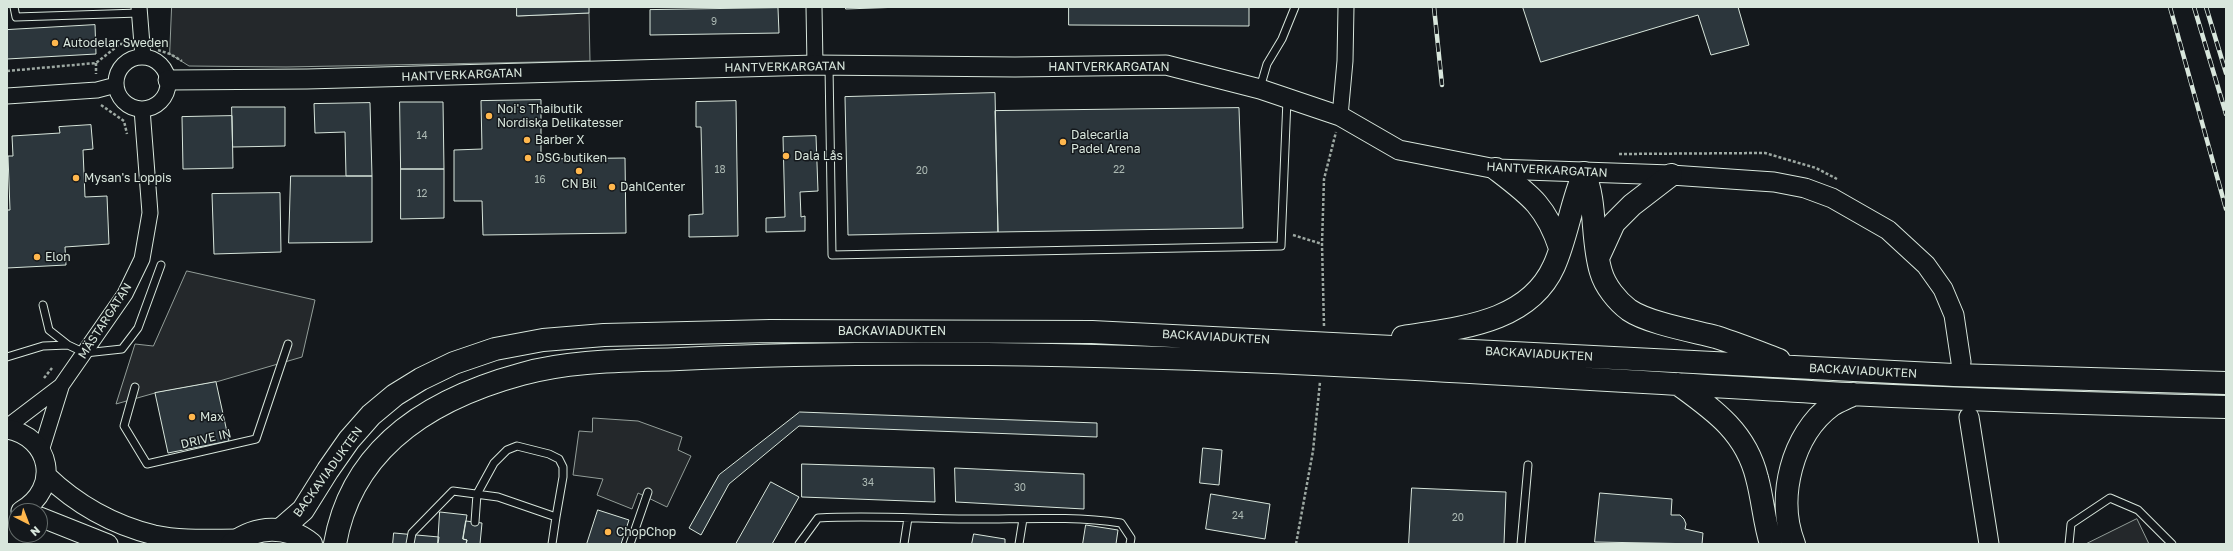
<!DOCTYPE html>
<html>
<head>
<meta charset="utf-8">
<style>
  body { margin:0 }
  #map { position:relative; width:2233px; height:551px; overflow:hidden; background:#14181c; font-family:"Golos Text",sans-serif }
  canvas { display:block }
  .frame { position:absolute; inset:0; border:8px solid #d8e6dc; pointer-events:none }
  .north { position:absolute; left:8px; top:503px; width:40px; height:40px; box-sizing:border-box; background:#14181c; border:1px solid #626a69; border-radius:50%; rotate:138deg; font-size:11px; font-weight:700; line-height:16px; text-align:center; color:#d8e6dc }
  .north::after { content:''; display:block; margin:auto; width:14px; height:18px; background:#ffb74d; clip-path:polygon(50% 0,100% 100%,50% 72%,0 100%) }
</style>
</head>
<body>
<div id="map">
<canvas width="2233" height="551"></canvas>
<div class="frame"></div>
<div class="north">N</div>
</div>
<script>
const g = document.querySelector('canvas').getContext('2d');
g.lineJoin = 'round';
function fill(path, color) { g.fillStyle = color; g.fill(path, 'evenodd'); }
function trace(path, color, width, dash) { g.strokeStyle = color; g.lineWidth = width; g.lineCap = dash ? 'butt' : 'round'; g.setLineDash(dash || []); g.stroke(path); }
function drawText(font, color, halo, rows, align = 'center') {
  g.font = font + ' "Golos Text",sans-serif'; g.lineWidth = 3; g.setLineDash([]); g.textBaseline = 'middle'; g.strokeStyle = halo; g.fillStyle = color; for (const [text, x, y, turn = 0] of rows) {
    g.save(); g.translate(x, y); g.rotate((+turn || 0) * Math.PI / 180); g.textAlign = isNaN(turn) ? turn : align; if (halo) g.strokeText(text, 0, 0); g.fillText(text, 0, 0); g.restore();
  }
}
const parking = new Path2D(`
  M 172,7 L 517,7 L 518,16 L 589,13 L 590,61 L 286,67 L 189,66 L 170,54 Z
  M 187,271 L 315,300 L 302,357 L 216,382 L 155,393 L 116,404 L 135,344 L 153,346 Z
  M 593,418 L 638,421 L 682,437 L 678,450 L 691,456 L 667,507 L 638,493 L 632,509 L 597,495 L 603,479 L 573,475 L 579,431 L 592,432 Z
  M 2137,519 L 2149,544 L 2086,544 Z`);
const building = new Path2D(`
  M 517,7 L 589,7 L 589,13 L 517,16 Z
  M 846,7 L 902,7 L 846,9 Z
  M 1069,7 L 1249,7 L 1249,26 L 1069,25 Z
  M 1523,7 L 1738,7 L 1749,45 L 1711,55 L 1698,15 L 1541,62 Z
  M 778,8 L 779,33 L 650,35 L 650,10 Z
  M 95,25 L 96,54 L 7,59 L 7,30 Z
  M 995,93 L 998,232 L 848,235 L 845,97 Z
  M 541,100 L 541,159 L 625,158 L 626,233 L 483,235 L 482,201 L 454,201 L 454,150 L 482,149 L 481,101 Z
  M 736,101 L 738,236 L 689,237 L 689,215 L 703,214 L 701,127 L 696,127 L 696,102 Z
  M 400,102 L 443,102 L 444,169 L 401,169 Z
  M 370,103 L 372,176 L 346,176 L 345,132 L 315,133 L 314,104 Z
  M 232,107 L 285,107 L 285,146 L 233,147 Z
  M 1239,108 L 1243,228 L 998,232 L 995,111 Z
  M 232,116 L 233,168 L 183,169 L 182,117 Z
  M 91,125 L 93,149 L 83,150 L 85,197 L 107,196 L 109,244 L 65,247 L 66,265 L 7,268 L 7,210 L 10,210 L 8,156 L 13,156 L 12,136 L 60,133 L 59,127 Z
  M 816,136 L 818,191 L 800,192 L 801,217 L 805,216 L 805,231 L 766,232 L 766,218 L 785,217 L 783,137 Z
  M 401,169 L 444,169 L 444,218 L 401,219 Z
  M 291,176 L 372,176 L 372,242 L 289,243 Z
  M 280,193 L 281,252 L 214,254 L 212,194 Z
  M 216,382 L 229,441 L 168,453 L 155,393 Z
  M 800,412 L 1097,423 L 1097,437 L 799,426 L 729,484 L 701,535 L 689,528 L 719,475 Z
  M 1203,448 L 1222,450 L 1219,485 L 1200,483 Z
  M 802,464 L 934,468 L 935,502 L 802,497 Z
  M 955,468 L 1084,474 L 1084,509 L 956,502 Z
  M 771,482 L 799,497 L 772,544 L 736,544 Z
  M 1412,488 L 1506,492 L 1504,544 L 1409,544 Z
  M 1600,493 L 1672,499 L 1671,515 L 1680,515 L 1684,519 L 1686,524 L 1685,529 L 1703,533 L 1702,544 L 1595,542 Z
  M 1211,494 L 1270,504 L 1265,539 L 1206,529 Z
  M 598,510 L 629,520 L 621,544 L 587,544 Z
  M 440,512 L 467,515 L 463,539 L 467,540 L 466,544 L 438,544 Z
  M 466,521 L 482,523 L 480,544 L 466,544 L 467,540 L 463,539 Z
  M 1086,525 L 1118,530 L 1116,544 L 1083,544 Z
  M 394,533 L 439,537 L 438,544 L 393,544 Z
  M 974,534 L 1005,539 L 1005,544 L 972,544 Z`);
const path = new Path2D(`
  M 158,50 L 170,54 L 182,61
  M 96,63 L 96,74
  M 7,71 L 96,63 L 120,44 L 128,44
  M 101,105 L 124,121 L 127,134
  M 1619,154 L 1765,153 L 1816,168 L 1837,179
  M 1293,235 L 1322,244
  M 1324,326 L 1322,244 L 1324,179 L 1336,132
  M 44,378 L 52,368
  M 1296,544 L 1313,451 L 1320,382`);
const service = new Path2D(`
  M 14,7 L 16,17 L 139,13
  M 829,66 L 832,255 L 1281,246 L 1287,99
  M 1260,88 L 1267,64 L 1282,39 L 1295,7
  M 43,305 L 49,330 L 68,345
  M 7,357 L 43,346 L 68,345 L 85,353 L 122,349 L 138,328 L 161,265
  M 135,387 L 124,426 L 147,464 L 256,439 L 288,344
  M 475,522 L 477,494 L 494,463 L 507,450 L 517,446 L 549,454 L 559,459 L 563,467 L 563,477 L 556,517
  M 410,544 L 412,533 L 453,491 L 498,497 L 556,517 L 552,544
  M 630,544 L 648,492
  M 799,544 L 818,518 C 871,515 923,519 976,519 C 1024,519 1073,516 1121,523 L 1131,538 L 1130,544
  M 904,544 L 908,518
  M 1019,544 L 1023,519
  M 1521,544 L 1528,465
  M 2069,544 L 2071,524 L 2110,498 L 2138,510 L 2172,544`);
const minor = new Path2D(`
  M 139,7 L 143,57
  M 814,7 L 815,65
  M116 83a26 26 0 1 1 52 0a26 26 0 1 1-52 0Z
  M 7,96 L 97,90 L 116,85
  M 1340,116 L 1345,61 L 1346,7
  M 7,427 L 61,386 L 125,294 L 142,259 L 150,213 L 142,109
  M 41,451 L 61,387`);
const tertiary = new Path2D(`
  M 168,80 L 307,79 L 815,65 L 1015,67 L 1166,65 L 1260,89 L 1340,116 L 1399,150 L 1496,169 L 1671,175 L 1774,182 L 1805,188 L 1832,198 L 1888,230 L 1926,265 L 1943,289 L 1954,315 L 1961,362
  M 1969,417 L 1989,544
  M 7,429 C 51,437 61,488 21,511
  M 46,475 C 76,504 114,525 154,535 C 181,541 211,539 239,539
  M 40,517 L 108,544`);
const trunk = new Path2D(`
  M 1496,169 C 1530,195 1546,206 1560,248
  M 1584,173 C 1597,202 1591,240 1601,272 C 1605,286 1617,301 1629,310 C 1648,323 1693,331 1716,337 C 1738,344 1758,352 1779,360
  M 1598,258 L 1614,223 L 1632,205 L 1671,175
  M 1403,337 C 1457,328 1528,324 1554,266 C 1567,237 1571,203 1584,173
  M 1678,384 C 1714,410 1746,432 1757,478 C 1763,500 1764,522 1771,544
  M 280,530 L 303,510 L 328,470 L 349,440 L 371,415 L 395,395 L 421,379 L 454,363 L 495,349 L 543,340 L 604,335 L 770,331 L 1092,332 L 1954,375 L 2226,383
  M 232,544 C 256,526 287,524 311,544
  M 335,544 C 352,446 433,398 522,374 C 572,360 627,361 679,359 C 782,354 884,353 987,354 C 1275,357 1562,378 1849,394 C 1975,400 2100,404 2226,407
  M 1794,544 C 1776,498 1792,434 1832,405 C 1838,401 1847,398 1854,394`);
const rail = new Path2D(`
  M 1434,7 L 1442,85
  M 2170,7 L 2226,209
  M 2194,7 L 2226,114
  M 2206,7 L 2226,73`);
const markers = [
  [55,43,4,"#ffb74d"],
  [489,116,4,"#ffb74d"],
  [527,140,4,"#ffb74d"],
  [1063,142,4,"#ffb74d"],
  [786,156,4,"#ffb74d"],
  [528,158,4,"#ffb74d"],
  [579,171,4,"#ffb74d"],
  [76,178,4,"#ffb74d"],
  [612,187,4,"#ffb74d"],
  [37,257,4,"#ffb74d"],
  [192,417,4,"#ffb74d"],
  [608,532,4,"#ffb74d"]
];
const numberNames = [
  ["9",714,22],
  ["14",422,136],
  ["18",720,170],
  ["22",1119,170],
  ["20",922,171],
  ["16",540,180],
  ["12",422,194],
  ["34",868,483],
  ["30",1020,488],
  ["24",1238,516],
  ["20",1458,518]
];
const poiNames = [
  ["Autodelar Sweden",63,43],
  ["Noi's Thaibutik",497,109],
  ["Nordiska Delikatesser",497,123],
  ["Dalecarlia",1071,135],
  ["Padel Arena",1071,149],
  ["Barber X",535,140],
  ["Dala Lås",794,156],
  ["DSG butiken",536,158],
  ["Mysan's Loppis",84,178],
  ["CN Bil",579,184,"center"],
  ["DahlCenter",620,187],
  ["Elon",45,257],
  ["Max",200,417],
  ["ChopChop",616,532]
];
const streetNames = [
  ["HANTVERKARGATAN",785,67,-1],
  ["HANTVERKARGATAN",1109,67],
  ["HANTVERKARGATAN",462,75,-2],
  ["HANTVERKARGATAN",1547,170,3],
  ["MÄSTARGATAN",105,321,-57],
  ["BACKAVIADUKTEN",892,331],
  ["BACKAVIADUKTEN",1216,337,3],
  ["BACKAVIADUKTEN",1539,354,3],
  ["BACKAVIADUKTEN",1863,371,3],
  ["DRIVE IN",206,439,-13],
  ["BACKAVIADUKTEN",328,472,-54]
];
fill(parking, '#24282b');
trace(parking, '#939e99', 1);
fill(building, '#2c363c');
trace(building, '#d8e6dc', 1);
trace(service, '#d8e6dc', 9);
trace(minor, '#d8e6dc', 17);
trace(tertiary, '#d8e6dc', 21);
trace(trunk, '#d8e6dc', 24);
trace(path, '#9da8a2', 2.5, [3, 2]);
trace(service, '#14181c', 7);
trace(minor, '#14181c', 15);
trace(tertiary, '#14181c', 19);
trace(trunk, '#14181c', 22);
trace(rail, '#d8e6dc', 4.5);
trace(rail, '#14181c', 3, [9]);
for (const [x, y, r, color] of markers) { const dot = new Path2D(); dot.arc(x, y, r, 0, 2 * Math.PI); g.fillStyle = color; g.fill(dot); trace(dot, '#14181c', 1.5); }
drawText('10px', '#adbab4', null, numberNames);
drawText('12px', '#d8e6dc', '#14181c', poiNames, 'left');
drawText('12px', '#d8e6dc', '#14181c', streetNames);
</script>
</body>
</html>
